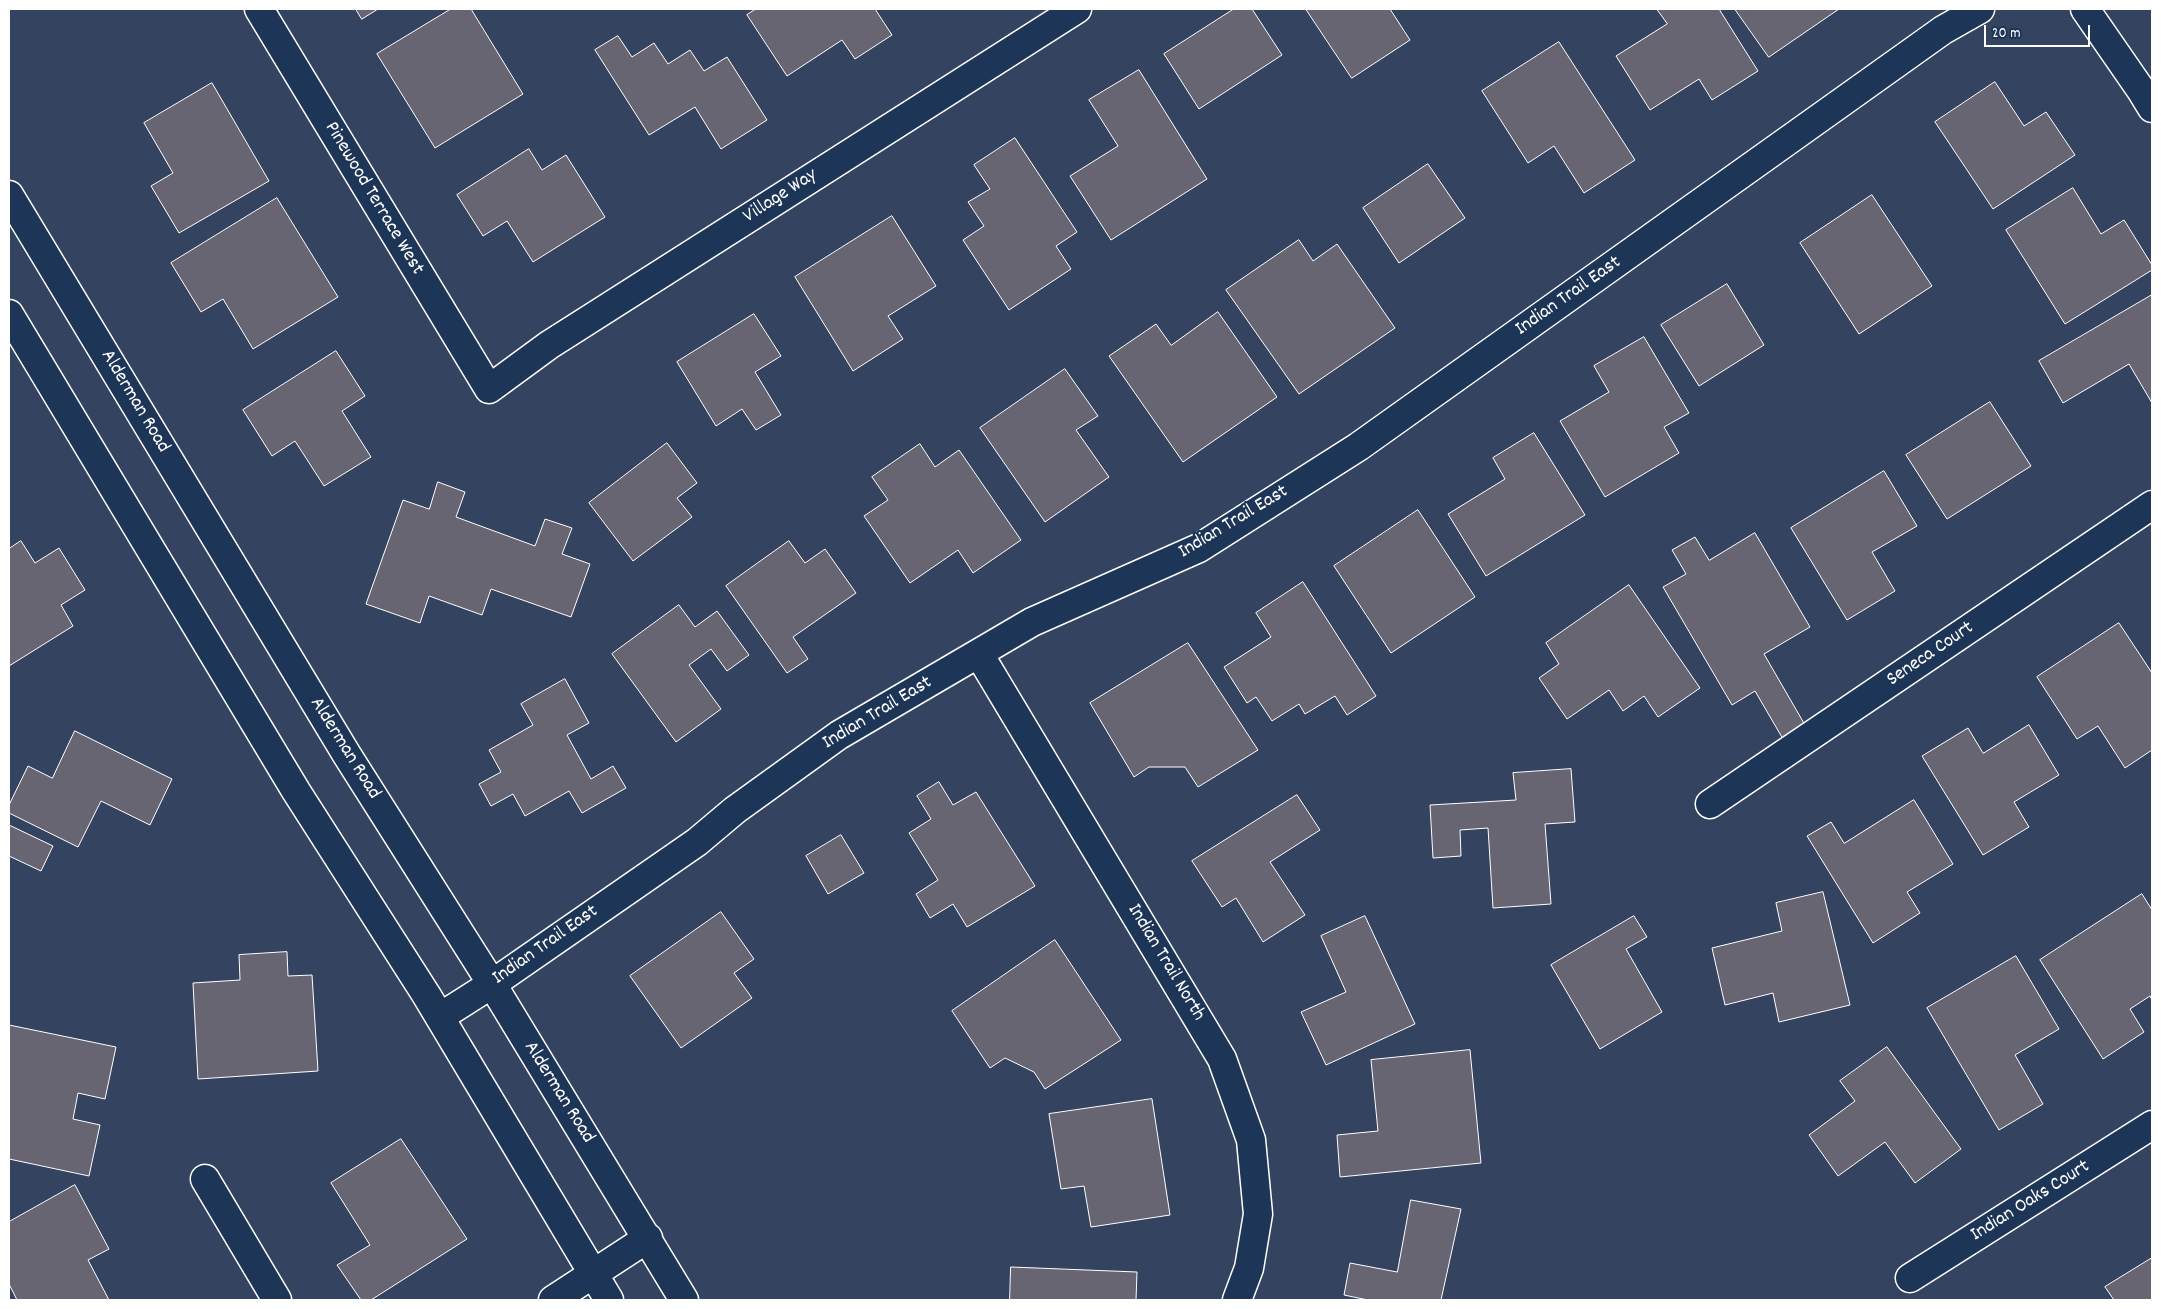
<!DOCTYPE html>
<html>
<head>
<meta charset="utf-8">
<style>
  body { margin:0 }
  #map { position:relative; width:2161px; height:1309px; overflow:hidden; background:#34435f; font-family:Dekko,sans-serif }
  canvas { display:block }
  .frame { position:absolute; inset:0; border:10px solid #fff; pointer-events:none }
  .scale { position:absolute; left:1984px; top:25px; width:106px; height:22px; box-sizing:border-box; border:2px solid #fff; border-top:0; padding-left:6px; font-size:15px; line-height:18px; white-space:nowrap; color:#fff; -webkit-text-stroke:4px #1d3557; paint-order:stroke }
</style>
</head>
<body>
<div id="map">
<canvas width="2161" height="1309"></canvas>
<div class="frame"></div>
<div class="scale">20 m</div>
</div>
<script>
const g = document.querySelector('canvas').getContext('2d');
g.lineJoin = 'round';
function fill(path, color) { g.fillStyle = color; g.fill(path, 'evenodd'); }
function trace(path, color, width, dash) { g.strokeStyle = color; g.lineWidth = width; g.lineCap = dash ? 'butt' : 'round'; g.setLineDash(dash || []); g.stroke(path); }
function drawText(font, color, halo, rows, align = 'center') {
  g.font = font + ' Dekko,sans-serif'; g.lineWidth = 4.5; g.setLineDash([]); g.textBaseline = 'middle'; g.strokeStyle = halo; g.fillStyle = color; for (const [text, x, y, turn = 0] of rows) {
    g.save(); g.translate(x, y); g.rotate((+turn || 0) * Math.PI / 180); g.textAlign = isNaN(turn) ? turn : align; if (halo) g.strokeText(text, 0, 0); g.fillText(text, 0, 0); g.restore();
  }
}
const building = new Path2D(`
  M 356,9 L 378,9 L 362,19 Z
  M 451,9 L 471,9 L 523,94 L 435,148 L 377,54 Z
  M 756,9 L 875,9 L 892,35 L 855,59 L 842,40 L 787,76 L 747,15 Z
  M 1234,9 L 1252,9 L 1282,55 L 1199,109 L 1164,54 Z
  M 1306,9 L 1390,9 L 1410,40 L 1352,78 Z
  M 1657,9 L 1719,9 L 1758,71 L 1712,100 L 1699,79 L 1650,110 L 1616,56 L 1667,24 Z
  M 1735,9 L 1839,9 L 1769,57 Z
  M 618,36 L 632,57 L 654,43 L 668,64 L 690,50 L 704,71 L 727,57 L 767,120 L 721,149 L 695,107 L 649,135 L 595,50 Z
  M 1559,42 L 1635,160 L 1584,193 L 1554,146 L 1528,163 L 1482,91 Z
  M 1139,70 L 1207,179 L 1111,240 L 1070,176 L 1118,146 L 1089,100 Z
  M 1995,82 L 2024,126 L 2046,112 L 2075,155 L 1993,209 L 1935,122 Z
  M 212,83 L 269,181 L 179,233 L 151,186 L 173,173 L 144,123 Z
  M 1015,138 L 1077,232 L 1056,246 L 1071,269 L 1009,310 L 963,240 L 984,226 L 968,202 L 990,189 L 974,165 Z
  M 529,149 L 542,170 L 566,155 L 605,217 L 533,262 L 507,221 L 483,236 L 457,195 Z
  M 1428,164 L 1465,218 L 1399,263 L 1363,208 Z
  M 2073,188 L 2101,234 L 2124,220 L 2152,265 L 2152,270 L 2065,324 L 2006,230 Z
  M 1872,195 L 1932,286 L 1859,334 L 1800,243 Z
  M 277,198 L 338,297 L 253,349 L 223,299 L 201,312 L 171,263 Z
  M 892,216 L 936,286 L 888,316 L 903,339 L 853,371 L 795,277 Z
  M 1299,240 L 1313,261 L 1337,244 L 1395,328 L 1299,394 L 1226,290 Z
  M 1727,284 L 1764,345 L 1699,386 L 1661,325 Z
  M 2152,295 L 2152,403 L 2129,364 L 2063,403 L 2039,361 Z
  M 1218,312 L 1277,397 L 1183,462 L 1109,356 L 1156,324 L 1171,345 Z
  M 754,314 L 781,356 L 755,372 L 781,415 L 756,430 L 742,409 L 716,426 L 677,362 Z
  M 1644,337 L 1689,413 L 1664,427 L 1679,453 L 1605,497 L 1560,421 L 1609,392 L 1594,366 Z
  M 336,351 L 365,396 L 342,411 L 371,457 L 324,486 L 295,441 L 272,456 L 243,410 Z
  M 1065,369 L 1098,416 L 1076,430 L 1109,477 L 1045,522 L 980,428 Z
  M 1990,402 L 2031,466 L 1947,519 L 1906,455 Z
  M 1534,433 L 1585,515 L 1486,576 L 1448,514 L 1505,479 L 1493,458 Z
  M 667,443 L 697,483 L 677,498 L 692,517 L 633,561 L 589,503 Z
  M 920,444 L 935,467 L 959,450 L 1021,540 L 973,573 L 958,550 L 910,583 L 864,516 L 888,500 L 872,477 Z
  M 1884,471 L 1917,526 L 1872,552 L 1895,591 L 1847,620 L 1791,528 Z
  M 438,482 L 465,492 L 456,517 L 535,546 L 545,519 L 572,528 L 562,554 L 590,564 L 571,617 L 491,589 L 482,615 L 429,596 L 420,623 L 366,604 L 403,500 L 429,509 Z
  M 1418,510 L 1475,597 L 1391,653 L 1334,566 Z
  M 1755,533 L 1810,627 L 1764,654 L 1805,725 L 1783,739 L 1755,691 L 1732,705 L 1663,587 L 1686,574 L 1672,550 L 1695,537 L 1709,560 Z
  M 21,541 L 35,563 L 59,548 L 85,590 L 61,605 L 73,626 L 9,666 L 9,549 Z
  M 789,541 L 805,563 L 825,549 L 856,593 L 793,637 L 808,659 L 787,673 L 726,586 Z
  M 1303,582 L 1376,696 L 1347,715 L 1335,696 L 1305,714 L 1299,704 L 1272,721 L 1256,697 L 1247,703 L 1224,667 L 1271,637 L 1256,613 Z
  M 1629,585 L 1700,688 L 1658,717 L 1644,696 L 1623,711 L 1609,690 L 1567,719 L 1539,678 L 1559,664 L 1546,643 Z
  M 679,605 L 695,627 L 717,611 L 749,655 L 727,671 L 711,649 L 689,665 L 721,709 L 676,742 L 612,654 Z
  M 2119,623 L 2152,673 L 2152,750 L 2125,768 L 2098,726 L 2077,739 L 2037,677 Z
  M 1188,643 L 1258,750 L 1198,787 L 1185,767 L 1149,767 L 1134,777 L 1090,703 Z
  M 565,679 L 589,723 L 567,735 L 591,779 L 613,766 L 626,788 L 582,813 L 569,791 L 525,816 L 513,794 L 491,806 L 479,784 L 501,772 L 489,750 L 533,725 L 521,704 Z
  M 2029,725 L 2059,775 L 2014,802 L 2029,827 L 1983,855 L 1922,756 L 1968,728 L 1983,753 Z
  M 75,731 L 172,779 L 150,825 L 101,801 L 78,847 L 9,813 L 9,805 L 28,766 L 52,778 Z
  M 1571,769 L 1575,822 L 1545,824 L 1551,904 L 1493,908 L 1488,828 L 1460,830 L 1461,856 L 1433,858 L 1430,805 L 1516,800 L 1513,773 Z
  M 939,782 L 953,805 L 976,792 L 1035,886 L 967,927 L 953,904 L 930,918 L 916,894 L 938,880 L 909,833 L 931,819 L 917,796 Z
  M 1297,795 L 1320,830 L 1270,862 L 1305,915 L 1263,942 L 1236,898 L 1222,907 L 1192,861 Z
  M 1914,800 L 1953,864 L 1907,892 L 1920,913 L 1873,943 L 1807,836 L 1831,822 L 1844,843 Z
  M 9,825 L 53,846 L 41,871 L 9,856 Z
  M 841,835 L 864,873 L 828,894 L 806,856 Z
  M 1823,892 L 1850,1005 L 1779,1022 L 1773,993 L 1725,1005 L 1712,948 L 1782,931 L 1776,903 Z
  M 2142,894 L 2152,910 L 2152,1000 L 2150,996 L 2130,1009 L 2144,1032 L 2103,1059 L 2040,960 Z
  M 721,912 L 754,959 L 734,973 L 752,998 L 681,1048 L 630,976 Z
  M 1365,916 L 1415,1024 L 1326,1065 L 1301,1012 L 1346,992 L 1321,936 Z
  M 1634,916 L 1647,937 L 1626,949 L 1662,1012 L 1600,1049 L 1551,965 Z
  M 1055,940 L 1121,1040 L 1045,1089 L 1034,1072 L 1005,1058 L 990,1068 L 952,1011 Z
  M 287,952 L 288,976 L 312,975 L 318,1071 L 198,1079 L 193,983 L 240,980 L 239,955 Z
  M 2016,956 L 2059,1029 L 2015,1055 L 2043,1104 L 1999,1130 L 1927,1008 Z
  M 9,1025 L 116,1047 L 105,1099 L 78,1093 L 73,1119 L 100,1125 L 89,1176 L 9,1159 Z
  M 1887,1047 L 1961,1149 L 1915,1183 L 1885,1142 L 1838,1176 L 1809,1135 L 1855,1101 L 1840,1081 Z
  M 1470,1050 L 1481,1163 L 1340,1177 L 1337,1135 L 1378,1131 L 1371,1060 Z
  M 1152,1099 L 1170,1215 L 1091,1227 L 1084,1186 L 1061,1189 L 1049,1114 Z
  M 401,1139 L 467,1239 L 371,1300 L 361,1300 L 337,1265 L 370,1245 L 331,1183 Z
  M 75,1185 L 109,1249 L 88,1260 L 109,1300 L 17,1300 L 9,1284 L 9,1222 Z
  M 1411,1200 L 1461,1209 L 1441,1300 L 1368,1300 L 1344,1295 L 1350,1263 L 1397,1272 Z
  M 2152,1258 L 2152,1300 L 2114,1300 L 2105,1287 Z
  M 1011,1267 L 1137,1272 L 1136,1300 L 1010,1300 Z`);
const minor = new Path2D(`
  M 259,9 L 489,389 L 549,345 L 1077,9
  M 2085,9 L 2141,90 L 2152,108
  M 979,654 L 1222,1059 L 1251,1140 L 1258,1214 L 1249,1268 L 1237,1300
  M 1710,804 L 2152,505
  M 440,1017 L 492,984 L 697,842 L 735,810 L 839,735 L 1032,622 L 1199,548 L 1358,447 L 1943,30 L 1980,9
  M 205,1179 L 277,1300
  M 1910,1278 L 2152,1125
  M 553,1300 L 648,1238`);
const secondary = new Path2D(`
  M 9,195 L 347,755 L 492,984 L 684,1300
  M 9,314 L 296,791 L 427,996 L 609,1300`);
const streetNames = [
  ["Village Way",781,197,-33],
  ["Pinewood Terrace West",373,199,59],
  ["Indian Trail East",1569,297,-35],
  ["Alderman Road",134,402,59],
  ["Indian Trail East",1234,523,-31],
  ["Seneca Court",1931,655,-34],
  ["Indian Trail East",878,714,-31],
  ["Alderman Road",344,749,58],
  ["Indian Trail East",546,946,-35],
  ["Indian Trail North",1165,963,59],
  ["Alderman Road",558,1093,58],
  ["Indian Oaks Court",2031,1202,-32]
];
fill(building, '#686573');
trace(building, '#fff', 1);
trace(minor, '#fff', 31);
trace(secondary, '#fff', 31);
trace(minor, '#1d3557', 28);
trace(secondary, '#1d3557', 28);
drawText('20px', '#fff', '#1d3557', streetNames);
</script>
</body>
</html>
